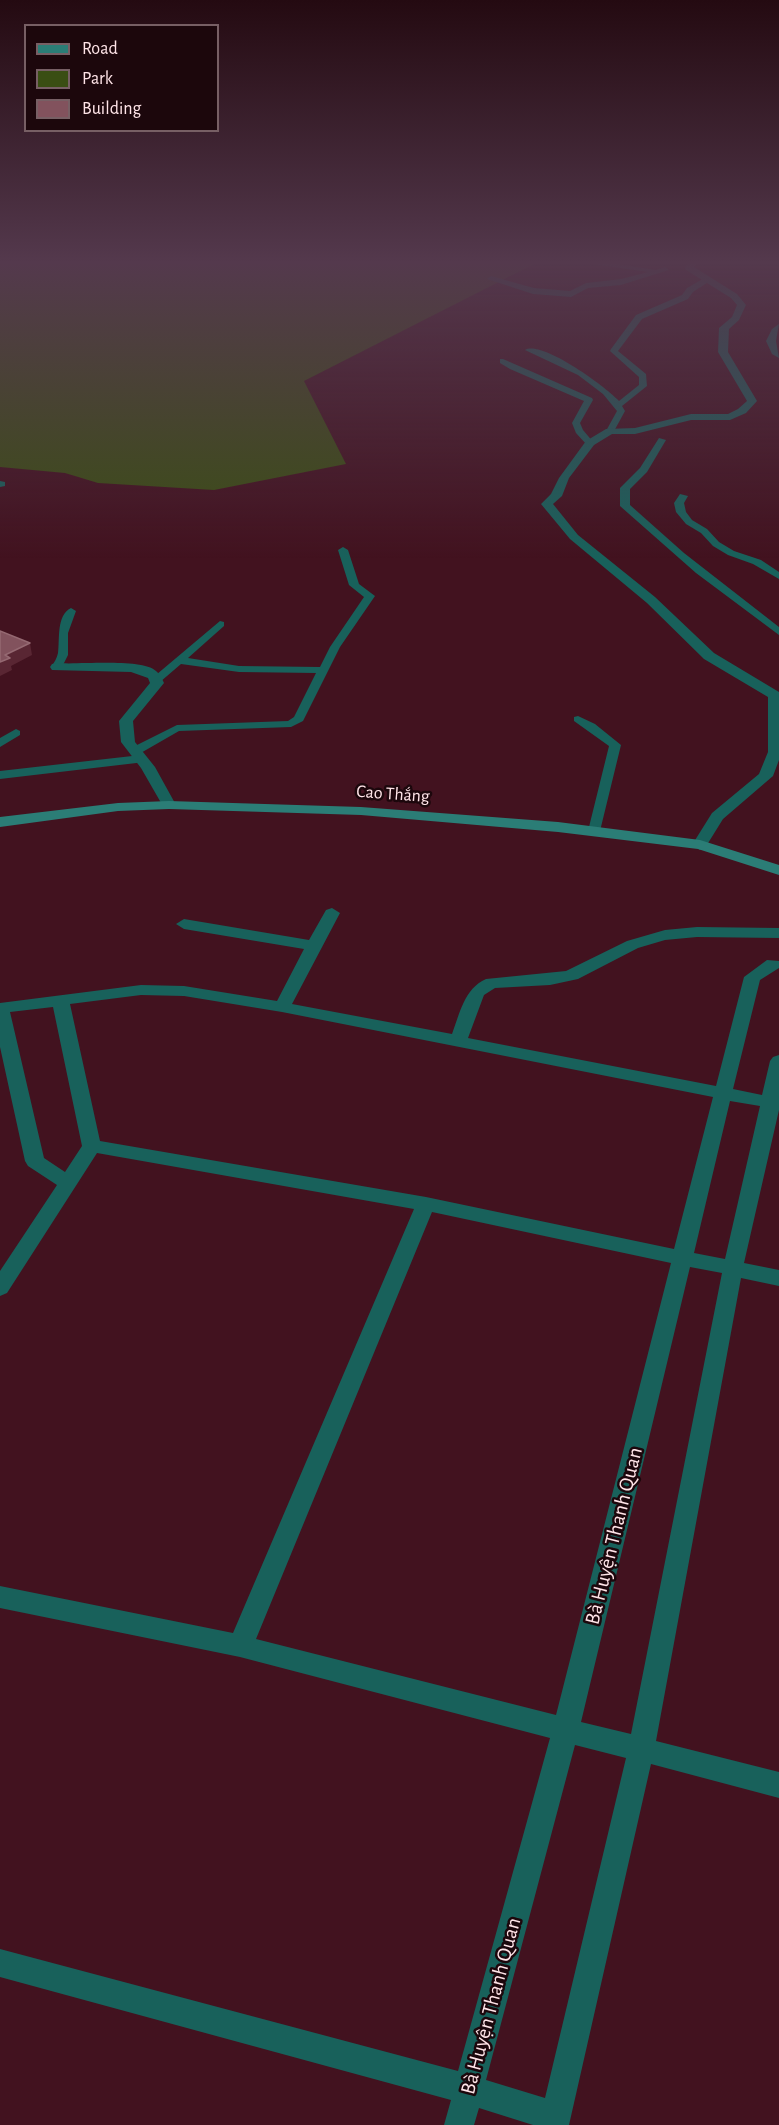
<!DOCTYPE html>
<html>
<head>
<meta charset="utf-8">
<style>
  body { margin:0 }
  #map { position:relative; width:779px; height:2125px; overflow:hidden; background:#42121f; font-family:"Alegreya Sans",sans-serif }
  canvas { display:block }
  .legend { position:absolute; left:24px; top:24px; width:195px; height:108px; box-sizing:border-box; background:#1c070c; border:2px solid #775f64; margin:0; padding:8px 10px; list-style:none; font-size:18px; color:#ffe4e8 }
  .legend li { display:flex; align-items:center; gap:12px; height:30px }
  .legend b { width:30px; border:2px solid #775f64 }
</style>
</head>
<body>
<div id="map">
<canvas width="779" height="2125"></canvas>
<ul class="legend">
<li><b style="height:8px;background:#2b7d76"></b>Road</li>
<li><b style="height:16px;background:#3a4e13"></b>Park</li>
<li><b style="height:16px;background:#82525d"></b>Building</li>
</ul>
</div>
<script>
const g = document.querySelector('canvas').getContext('2d');
g.lineJoin = 'round';
function fill(path, color) { g.fillStyle = color; g.fill(path, 'evenodd'); }
function trace(path, color, width, dash) { g.strokeStyle = color; g.lineWidth = width; g.lineCap = dash ? 'butt' : 'round'; g.setLineDash(dash || []); g.stroke(path); }
function drawText(font, color, halo, rows, align = 'center') {
  g.font = font + ' "Alegreya Sans",sans-serif'; g.lineWidth = 5; g.setLineDash([]); g.textBaseline = 'middle'; g.strokeStyle = halo; g.fillStyle = color; for (const [text, x, y, turn = 0] of rows) {
    g.save(); g.translate(x, y); g.rotate((+turn || 0) * Math.PI / 180); g.textAlign = isNaN(turn) ? turn : align; if (halo) g.strokeText(text, 0, 0); g.fillText(text, 0, 0); g.restore();
  }
}
const green = new Path2D(`
  M 0,261 L 540,261 L 304,381 L 346,464 L 214,490 L 98,483 L 65,473 L 0,467 Z`);
const lane = new Path2D(`
  M 706,277 L 713,279 L 693,292 L 688,299 L 642,319 L 618,351 L 646,374 L 647,386 L 622,406 L 625,411 L 613,433 L 606,431 L 617,411 L 603,394 L 578,375 L 525,350 C 542,340 606,387 619,401 L 639,385 L 639,377 L 610,351 L 611,349 L 636,315 L 682,295 L 687,288 Z
  M 503,359 L 592,398 L 593,400 L 580,423 L 583,430 L 594,443 L 593,445 L 587,445 L 576,433 L 572,423 L 584,401 L 510,369 L 500,363 L 500,359 Z
  M 659,438 L 666,440 L 647,472 L 630,489 L 630,505 L 684,553 L 779,627 L 779,635 L 696,573 L 620,506 L 620,488 L 640,468 Z
  M 680,494 L 688,496 L 684,503 L 686,512 L 692,520 L 707,529 L 719,542 L 734,551 L 761,560 L 779,572 L 779,579 L 753,564 L 728,555 L 713,546 L 701,533 L 686,524 L 676,512 L 674,503 Z
  M 343,547 L 348,550 L 359,584 L 375,596 L 340,647 L 303,721 L 291,727 L 179,731 L 139,754 L 131,754 L 131,748 L 177,725 L 288,721 L 294,717 L 316,673 L 239,672 L 181,664 L 160,682 L 156,683 L 150,680 L 220,621 L 224,622 L 224,626 L 188,658 L 239,666 L 320,667 L 330,647 L 364,597 L 349,585 L 338,550 Z
  M 71,608 L 76,611 L 68,633 L 68,655 L 61,669 L 53,669 L 51,667 C 54,663 57,658 58,653 C 60,640 56,615 71,608 Z
  M 578,716 L 595,724 L 621,745 L 600,831 L 594,835 L 588,831 L 609,746 L 574,721 L 574,717 Z
  M 16,729 L 20,731 L 20,735 L 0,747 L 0,738 Z
  M 141,755 L 145,756 L 145,762 L 0,779 L 0,771 Z`);
const street = new Path2D(`
  M 572,261 L 600,261 L 656,270 L 665,267 L 669,270 L 621,285 L 588,288 L 571,297 L 533,294 L 487,279 L 491,276 L 534,288 L 570,291 L 586,283 L 621,279 L 648,272 Z
  M 690,261 L 699,261 L 694,267 L 737,294 L 746,305 L 739,320 L 729,329 L 728,352 L 757,401 L 746,413 L 730,420 L 691,420 L 635,434 L 612,434 L 594,445 L 569,478 L 562,496 L 553,504 L 578,535 L 655,597 L 714,653 L 779,692 L 779,760 L 773,776 L 723,819 L 705,848 L 700,850 L 692,845 L 712,813 L 759,774 L 768,752 L 768,697 L 704,659 L 647,603 L 570,539 L 541,504 L 551,494 L 559,478 L 586,441 L 606,429 L 635,428 L 691,414 L 728,414 L 738,409 L 747,401 L 718,352 L 719,328 L 732,317 L 737,305 L 731,298 L 686,270 L 685,268 Z
  M 760,261 L 779,261 L 779,265 Z
  M 779,324 L 776,341 L 779,358 L 772,354 L 766,341 L 772,329 Z
  M 0,481 L 5,482 L 5,486 L 0,487 Z
  M 57,663 C 79,665 141,658 156,671 C 160,674 162,679 164,683 L 133,721 L 135,742 L 155,767 L 176,805 L 174,808 L 164,808 L 141,768 L 121,742 L 119,721 L 150,683 L 148,678 L 131,672 L 52,670 L 50,667 L 52,664 Z
  M 332,908 L 340,913 L 292,1004 L 452,1034 C 460,1013 464,989 486,979 L 566,971 L 627,941 L 665,930 L 697,927 L 779,928 L 779,938 L 697,937 L 665,940 L 638,948 L 578,979 L 550,985 L 495,988 L 484,995 L 468,1038 L 716,1086 L 744,977 L 767,960 L 779,961 L 779,968 L 760,980 L 733,1089 L 762,1095 L 770,1061 L 773,1057 L 779,1055 L 779,1110 L 744,1263 L 779,1270 L 779,1286 L 741,1278 L 656,1741 L 779,1772 L 779,1798 L 651,1764 L 569,2125 L 533,2125 L 479,2108 L 474,2125 L 444,2125 L 451,2100 L 0,1977 L 0,1949 L 458,2071 L 550,1738 L 240,1657 L 0,1608 L 0,1586 L 233,1633 L 414,1209 L 97,1153 L 7,1293 L 0,1296 L 0,1271 L 57,1185 L 28,1166 L 25,1161 L 0,1047 L 0,1003 L 141,985 L 184,986 L 277,1001 L 304,949 L 184,929 L 176,924 L 184,919 L 309,940 L 326,910 ZM 141,995 L 184,996 L 282,1012 L 713,1097 L 674,1249 L 426,1197 L 100,1141 L 70,1004 ZM 53,1007 L 82,1146 L 65,1172 L 44,1158 L 10,1012 ZM 730,1101 L 760,1106 L 725,1259 L 694,1253 ZM 432,1212 L 671,1263 L 556,1715 L 256,1639 ZM 690,1267 L 722,1273 L 631,1734 L 581,1722 ZM 575,1745 L 626,1758 L 545,2098 L 486,2080 Z`);
const secondary = new Path2D(`
  M 169,801 L 361,807 L 558,822 L 700,840 L 779,865 L 779,875 L 698,849 L 558,832 L 361,815 L 169,809 L 118,811 L 0,827 L 0,817 L 118,803 Z`);
const shadedWall = new Path2D(`
  M 30,643 L 32,655 L 11,666 L 12,670 L 0,676 L 0,662 L 5,655 Z`);
const building = new Path2D(`
  M 0,631 L 30,643 L 5,655 L 10,658 L 0,662 Z`);
const streetNames = [
  ["Cao Thắng",393,794,4]
];
const nearStreetnames = [
  ["Bà Huyện Thanh Quan",614,1536,-76],
  ["Bà Huyện Thanh Quan",491,2006,-75]
];
fill(green, '#3a4e13');
fill(lane, '#18615b');
fill(street, '#18615b');
fill(secondary, '#2b7d76');
fill(shadedWall, '#592633');
fill(building, '#82525d');
trace(building, '#956972', 1.5);
const sky = g.createLinearGradient(0, 0, 0, 559);
sky.addColorStop(0, '#240a11');
sky.addColorStop(0.47, '#54394d');
sky.addColorStop(1, '#54394d00');
g.fillStyle = sky;
g.fillRect(0, 0, 779, 559);
drawText('18px', '#ffe4e8', '#1c070c', streetNames);
drawText('21px', '#ffe4e8', '#1c070c', nearStreetnames);
</script>
</body>
</html>
